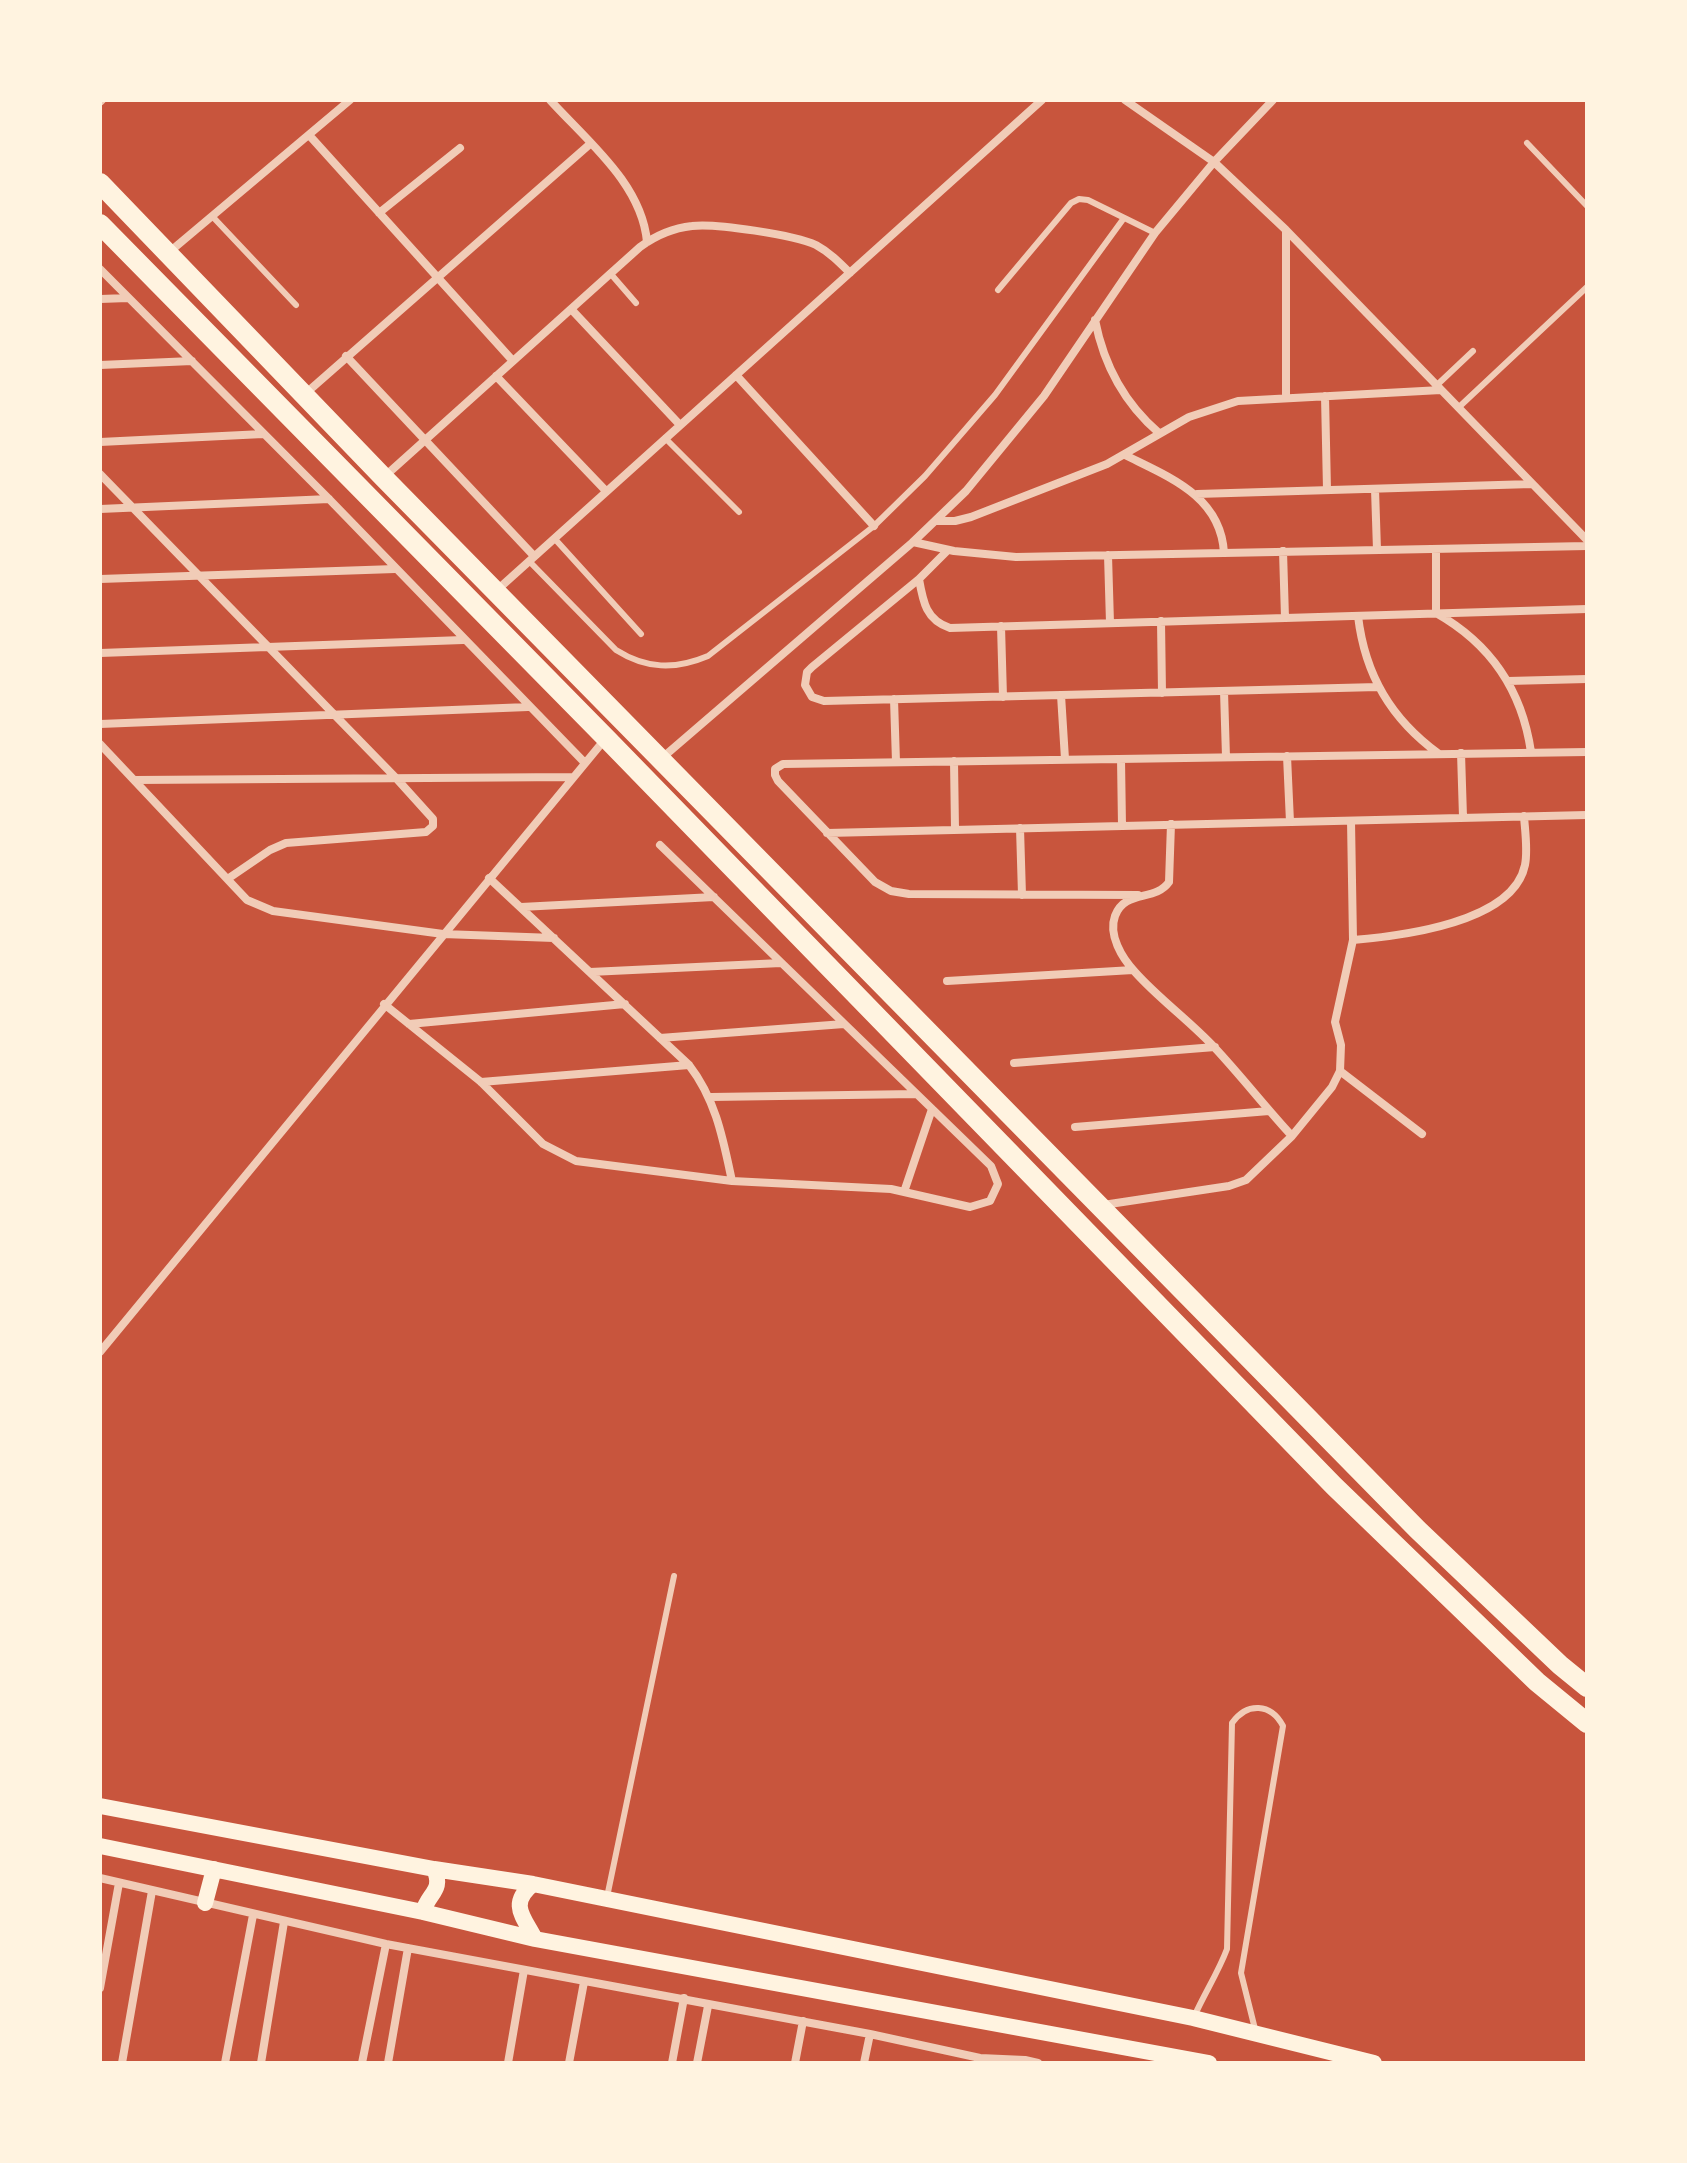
<!DOCTYPE html>
<html>
<head>
<meta charset="utf-8">
<style>
  body { margin:0 }
  #map { position:relative; width:1687px; height:2163px; overflow:hidden; background:#c8553d; font-family:"Fira Sans Condensed",sans-serif }
  canvas { display:block }
  .frame { position:absolute; inset:0; border:102px solid #fff3e0; pointer-events:none }
</style>
</head>
<body>
<div id="map">
<canvas width="1687" height="2163"></canvas>
<div class="frame"></div>
</div>
<script>
const g = document.querySelector('canvas').getContext('2d');
g.lineJoin = 'round';
function trace(path, color, width, dash) { g.strokeStyle = color; g.lineWidth = width; g.lineCap = dash ? 'butt' : 'round'; g.setLineDash(dash || []); g.stroke(path); }
const service = new Path2D(`
  M 1527,143 L 1587,206
  M 212,216 L 296,305
  M 610,273 L 636,303
  M 998,290 L 1071,203 L 1079,199 L 1088,200 L 1155,233
  M 1437,385 L 1473,351
  M 1458,408 L 1587,287
  M 665,438 L 739,512
  M 554,538 L 641,634
  M 529,561 L 616,650 C 646,669 675,670 708,656 L 874,526 L 925,476 L 995,395 L 1124,218
  M 607,1897 L 674,1576
  M 1194,2017 C 1204,1994 1218,1973 1227,1949 L 1232,1723 C 1247,1702 1271,1703 1283,1726 L 1241,1973 L 1255,2029`);
const minor = new Path2D(`
  M 550,100 C 587,141 642,184 647,242
  M 1125,100 L 1214,162 L 1286,230 L 1587,540
  M 100,102 L 102,100
  M 309,135 L 513,361
  M 379,213 L 460,148
  M 167,254 L 350,100
  M 100,269 L 329,499 L 585,763
  M 100,299 L 128,298
  M 571,309 L 680,425
  M 1095,320 C 1104,366 1124,403 1159,433
  M 346,356 L 534,556
  M 100,365 L 192,361
  M 736,375 L 874,526
  M 496,376 L 606,491
  M 305,394 L 590,144
  M 1325,396 L 1327,490
  M 1286,398 L 1286,231
  M 100,442 L 263,434
  M 1125,455 C 1169,477 1221,496 1224,553
  M 100,474 L 396,778 L 433,819 L 433,826 L 426,832 L 286,843 L 270,850 L 229,878
  M 384,477 L 640,247 C 655,236 673,228 692,226 C 715,223 795,235 816,245 C 829,252 839,262 850,273
  M 1375,489 L 1377,550
  M 1197,494 L 1532,484
  M 100,509 L 329,499
  M 936,521 L 955,521 L 971,517 L 1107,464 L 1189,417 L 1238,401 L 1441,390
  M 913,542 L 954,551 L 1016,557 L 1587,546
  M 1436,549 L 1436,613 C 1491,644 1522,690 1531,752
  M 948,550 L 919,579 C 923,602 926,620 950,628 L 1587,609
  M 1283,551 L 1285,618
  M 1108,555 L 1110,623
  M 100,579 L 395,569
  M 919,579 L 812,667 L 807,672 L 805,685 L 812,697 L 824,701 L 1378,687
  M 496,591 L 1042,100
  M 1358,616 C 1365,675 1391,719 1439,754
  M 1161,621 L 1162,693
  M 1001,626 L 1003,697
  M 100,653 L 463,640
  M 1508,681 L 1587,679
  M 1224,691 L 1226,757
  M 1061,695 L 1065,759
  M 894,699 L 896,762
  M 100,724 L 528,707
  M 100,744 L 247,900 L 273,911 L 443,934 L 554,938
  M 1461,753 L 1463,817
  M 1287,756 L 1290,822
  M 662,758 L 913,542 L 966,491 L 1044,396 L 1155,233 L 1214,162 L 1273,100
  M 1121,759 L 1122,826
  M 954,761 L 955,829
  M 135,780 L 573,777
  M 1171,824 L 1169,882 C 1155,902 1125,889 1115,916 C 1108,935 1122,958 1135,972 C 1159,999 1190,1021 1215,1048 C 1242,1077 1266,1108 1292,1136
  M 1020,828 L 1022,895
  M 827,833 L 1587,815
  M 489,878 L 689,1065 C 716,1100 723,1139 732,1181
  M 1138,895 L 909,894 L 891,891 L 875,882 L 778,781 L 775,775 L 775,769 L 783,764 L 1587,752
  M 521,907 L 714,897
  M 1353,940 C 1400,936 1513,923 1525,865 C 1528,850 1525,831 1524,816
  M 590,972 L 781,963
  M 947,981 L 1133,970
  M 384,1004 L 481,1082 L 543,1144 L 576,1161 L 732,1181 L 891,1189 L 970,1207 L 990,1201 L 998,1184 L 991,1166 L 660,845
  M 409,1024 L 625,1004
  M 660,1038 L 844,1024
  M 1014,1063 L 1215,1047
  M 1340,1071 L 1422,1134
  M 481,1082 L 689,1065
  M 711,1097 L 916,1094
  M 1075,1127 L 1269,1111
  M 904,1192 L 932,1109
  M 1103,1205 L 1229,1186 L 1246,1180 L 1292,1136 L 1332,1087 L 1340,1071 L 1341,1045 L 1335,1022 L 1353,940 L 1351,821
  M 100,1352 L 606,738
  M 100,1878 L 386,1944 L 870,2034 L 980,2058 L 1025,2060 L 1038,2063
  M 100,1988 L 119,1883
  M 122,2063 L 152,1891
  M 225,2063 L 253,1915
  M 261,2063 L 284,1922
  M 362,2063 L 386,1944
  M 388,2063 L 408,1948
  M 508,2063 L 524,1970
  M 569,2063 L 584,1982
  M 672,2063 L 684,1998
  M 697,2063 L 708,2006
  M 795,2063 L 803,2021
  M 864,2063 L 870,2034`);
const secondary = new Path2D(`
  M 100,1806 L 434,1869 L 533,1884 L 1193,2018 L 1374,2063
  M 100,1846 L 423,1912 L 535,1939 L 1209,2063
  M 533,1884 C 508,1904 524,1917 535,1939
  M 205,1903 L 214,1869
  M 423,1912 C 428,1893 444,1891 434,1869`);
const primary = new Path2D(`
  M 100,183 L 383,477 L 1418,1530 L 1560,1665 L 1587,1687
  M 100,224 L 606,738 L 1334,1486 L 1537,1682 L 1587,1723`);
trace(service, '#f1ccb7', 6);
trace(minor, '#f1ccb7', 8);
trace(secondary, '#fff3e0', 16);
trace(primary, '#fff3e0', 20);
</script>
</body>
</html>
